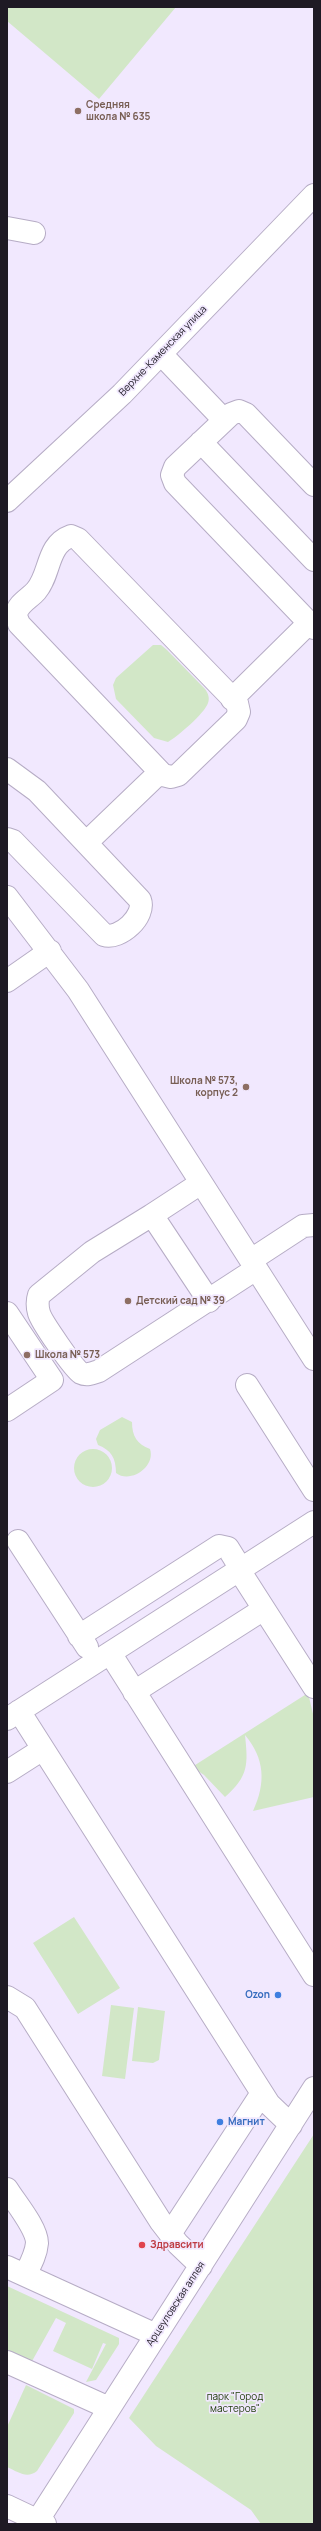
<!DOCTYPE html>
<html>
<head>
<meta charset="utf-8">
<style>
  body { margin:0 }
  #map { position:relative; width:321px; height:2531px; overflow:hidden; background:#f1e8fe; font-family:Manrope,sans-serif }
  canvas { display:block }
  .frame { position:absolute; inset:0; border:8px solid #1e1a24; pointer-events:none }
</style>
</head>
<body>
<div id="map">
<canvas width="321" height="2531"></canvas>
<div class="frame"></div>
</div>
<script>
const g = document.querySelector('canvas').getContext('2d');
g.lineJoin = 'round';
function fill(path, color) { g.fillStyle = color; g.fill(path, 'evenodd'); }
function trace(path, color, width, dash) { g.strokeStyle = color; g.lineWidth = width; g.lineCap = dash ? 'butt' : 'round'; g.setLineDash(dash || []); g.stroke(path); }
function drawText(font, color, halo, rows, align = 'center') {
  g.font = font + ' Manrope,sans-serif'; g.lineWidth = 3.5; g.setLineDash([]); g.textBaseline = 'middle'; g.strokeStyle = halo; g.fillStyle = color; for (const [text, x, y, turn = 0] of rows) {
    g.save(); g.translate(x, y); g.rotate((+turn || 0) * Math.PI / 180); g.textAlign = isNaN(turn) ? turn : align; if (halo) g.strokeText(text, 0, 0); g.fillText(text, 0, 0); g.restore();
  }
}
const green = new Path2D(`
  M 7,7 L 176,7 L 99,99 L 7,21 Z
  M 153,645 L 161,645 L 167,650 L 205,689 C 208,693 210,698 208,703 C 205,713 177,737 168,742 L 154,738 L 116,699 L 113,685 L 116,678 Z
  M 122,1417 L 132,1422 C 132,1436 137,1444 150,1449 C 156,1467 130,1484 116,1473 C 116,1458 111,1450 98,1445 L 96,1439 L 100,1430 Z
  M74 1468a19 19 0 1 1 38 0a19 19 0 1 1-38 0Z
  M 308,1693 L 314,1718 L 314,1797 L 253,1811 C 266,1783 265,1759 245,1735 C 248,1764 249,1776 225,1797 L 204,1775 L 192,1767 Z
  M 74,1917 L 120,1988 L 78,2014 L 33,1943 Z
  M 111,2005 L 134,2008 L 125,2079 L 102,2076 Z
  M 138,2007 L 165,2011 L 159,2060 L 153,2063 L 132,2061 Z
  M 314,2134 L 314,2524 L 261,2524 L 251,2510 L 156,2446 L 129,2418 Z
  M 7,2286 L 119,2338 L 119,2344 L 96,2380 L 86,2382 L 106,2344 L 103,2343 L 92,2369 L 53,2351 L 66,2323 L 56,2318 L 31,2363 L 7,2352 Z
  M 26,2385 L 74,2409 L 74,2413 L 37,2471 C 27,2479 18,2472 7,2467 L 7,2427 Z`);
const minor = new Path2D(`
  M 7,228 L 34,233
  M 161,354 L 224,420
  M 201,442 L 314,560
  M 314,485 L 246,414 L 239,411 L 231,414 L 175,467 L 172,475 L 175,483 L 314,628
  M 7,501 L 122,394 L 314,195
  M 71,536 L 78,539 L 237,703 L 239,712 L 236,719 L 178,775 L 171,777 L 163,775 L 19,624 C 18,621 16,617 16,615 C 17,604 30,598 36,591 C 51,574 46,545 71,536 Z
  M 232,699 L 309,623
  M 7,769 L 37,791 L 140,900 C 146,916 120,940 104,935 L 13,841 L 7,839
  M 86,843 L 160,772
  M 7,897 L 78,990 L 314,1359
  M 7,981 L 50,951
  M 152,1215 L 201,1183
  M 251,1260 L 303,1226 L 314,1225
  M 209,1301 L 152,1215 L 92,1252 L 39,1295 C 37,1301 37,1306 39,1313 C 41,1321 74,1369 81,1373 C 87,1376 93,1373 99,1371 L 256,1269
  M 7,1313 L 52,1380 L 7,1410
  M 247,1385 L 314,1490
  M 18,1541 L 87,1647
  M 239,1570 L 314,1687
  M 79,1636 L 219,1546 L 228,1548 L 241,1569
  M 110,1653 L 314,1975
  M 134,1692 L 264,1609
  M 19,1711 L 269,2104 L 291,2125
  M 7,1719 L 314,1522
  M 7,1772 L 43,1749
  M 7,1997 L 25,2008 L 161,2222 L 178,2244 L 201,2266
  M 7,2189 C 15,2202 37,2228 37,2243 C 36,2255 30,2265 25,2275
  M 170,2234 L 262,2093
  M 7,2267 L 156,2335
  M 7,2362 L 109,2408
  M 7,2506 L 45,2524
  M 38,2520 L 314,2088`);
const markers = [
  [78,111,4,"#8d6e63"],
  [246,1087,4,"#8d6e63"],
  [128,1301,4,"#8d6e63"],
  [27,1355,4,"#8d6e63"],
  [278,1995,4,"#3f7fe0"],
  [220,2122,4,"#3f7fe0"],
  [142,2245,4,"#e0444e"]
];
const educationNames = [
  ["Средняя",86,105],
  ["школа № 635",86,117],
  ["Школа № 573,",238,1081,"right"],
  ["корпус 2",238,1093,"right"],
  ["Детский сад № 39",136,1301],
  ["Школа № 573",35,1355]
];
const streetNames = [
  ["Верхне-Каменская улица",163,351,-46],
  ["Арцеуловская аллея",176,2304,-57]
];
const shopNames = [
  ["Ozon",270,1995],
  ["Магнит",228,2122,"left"]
];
const healthNames = [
  ["Здравсити",150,2245]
];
const parkNames = [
  ["парк \"Город",235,2397],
  ["мастеров\"",235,2409]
];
fill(green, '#d2e7c7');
trace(minor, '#b6acc5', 24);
trace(minor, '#fff', 22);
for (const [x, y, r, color] of markers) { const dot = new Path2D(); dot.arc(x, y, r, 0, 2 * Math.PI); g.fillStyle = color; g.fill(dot); trace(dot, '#f1e8fe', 1.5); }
drawText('bold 10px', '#785e54', '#f1e8fe', educationNames, 'left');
drawText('10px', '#1e1a24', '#f1e8fe', streetNames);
drawText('bold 10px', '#366cbe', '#f1e8fe', shopNames, 'right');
drawText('bold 10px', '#be3a42', '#f1e8fe', healthNames, 'left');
drawText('10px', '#213e0c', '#f1e8fe', parkNames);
</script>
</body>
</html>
